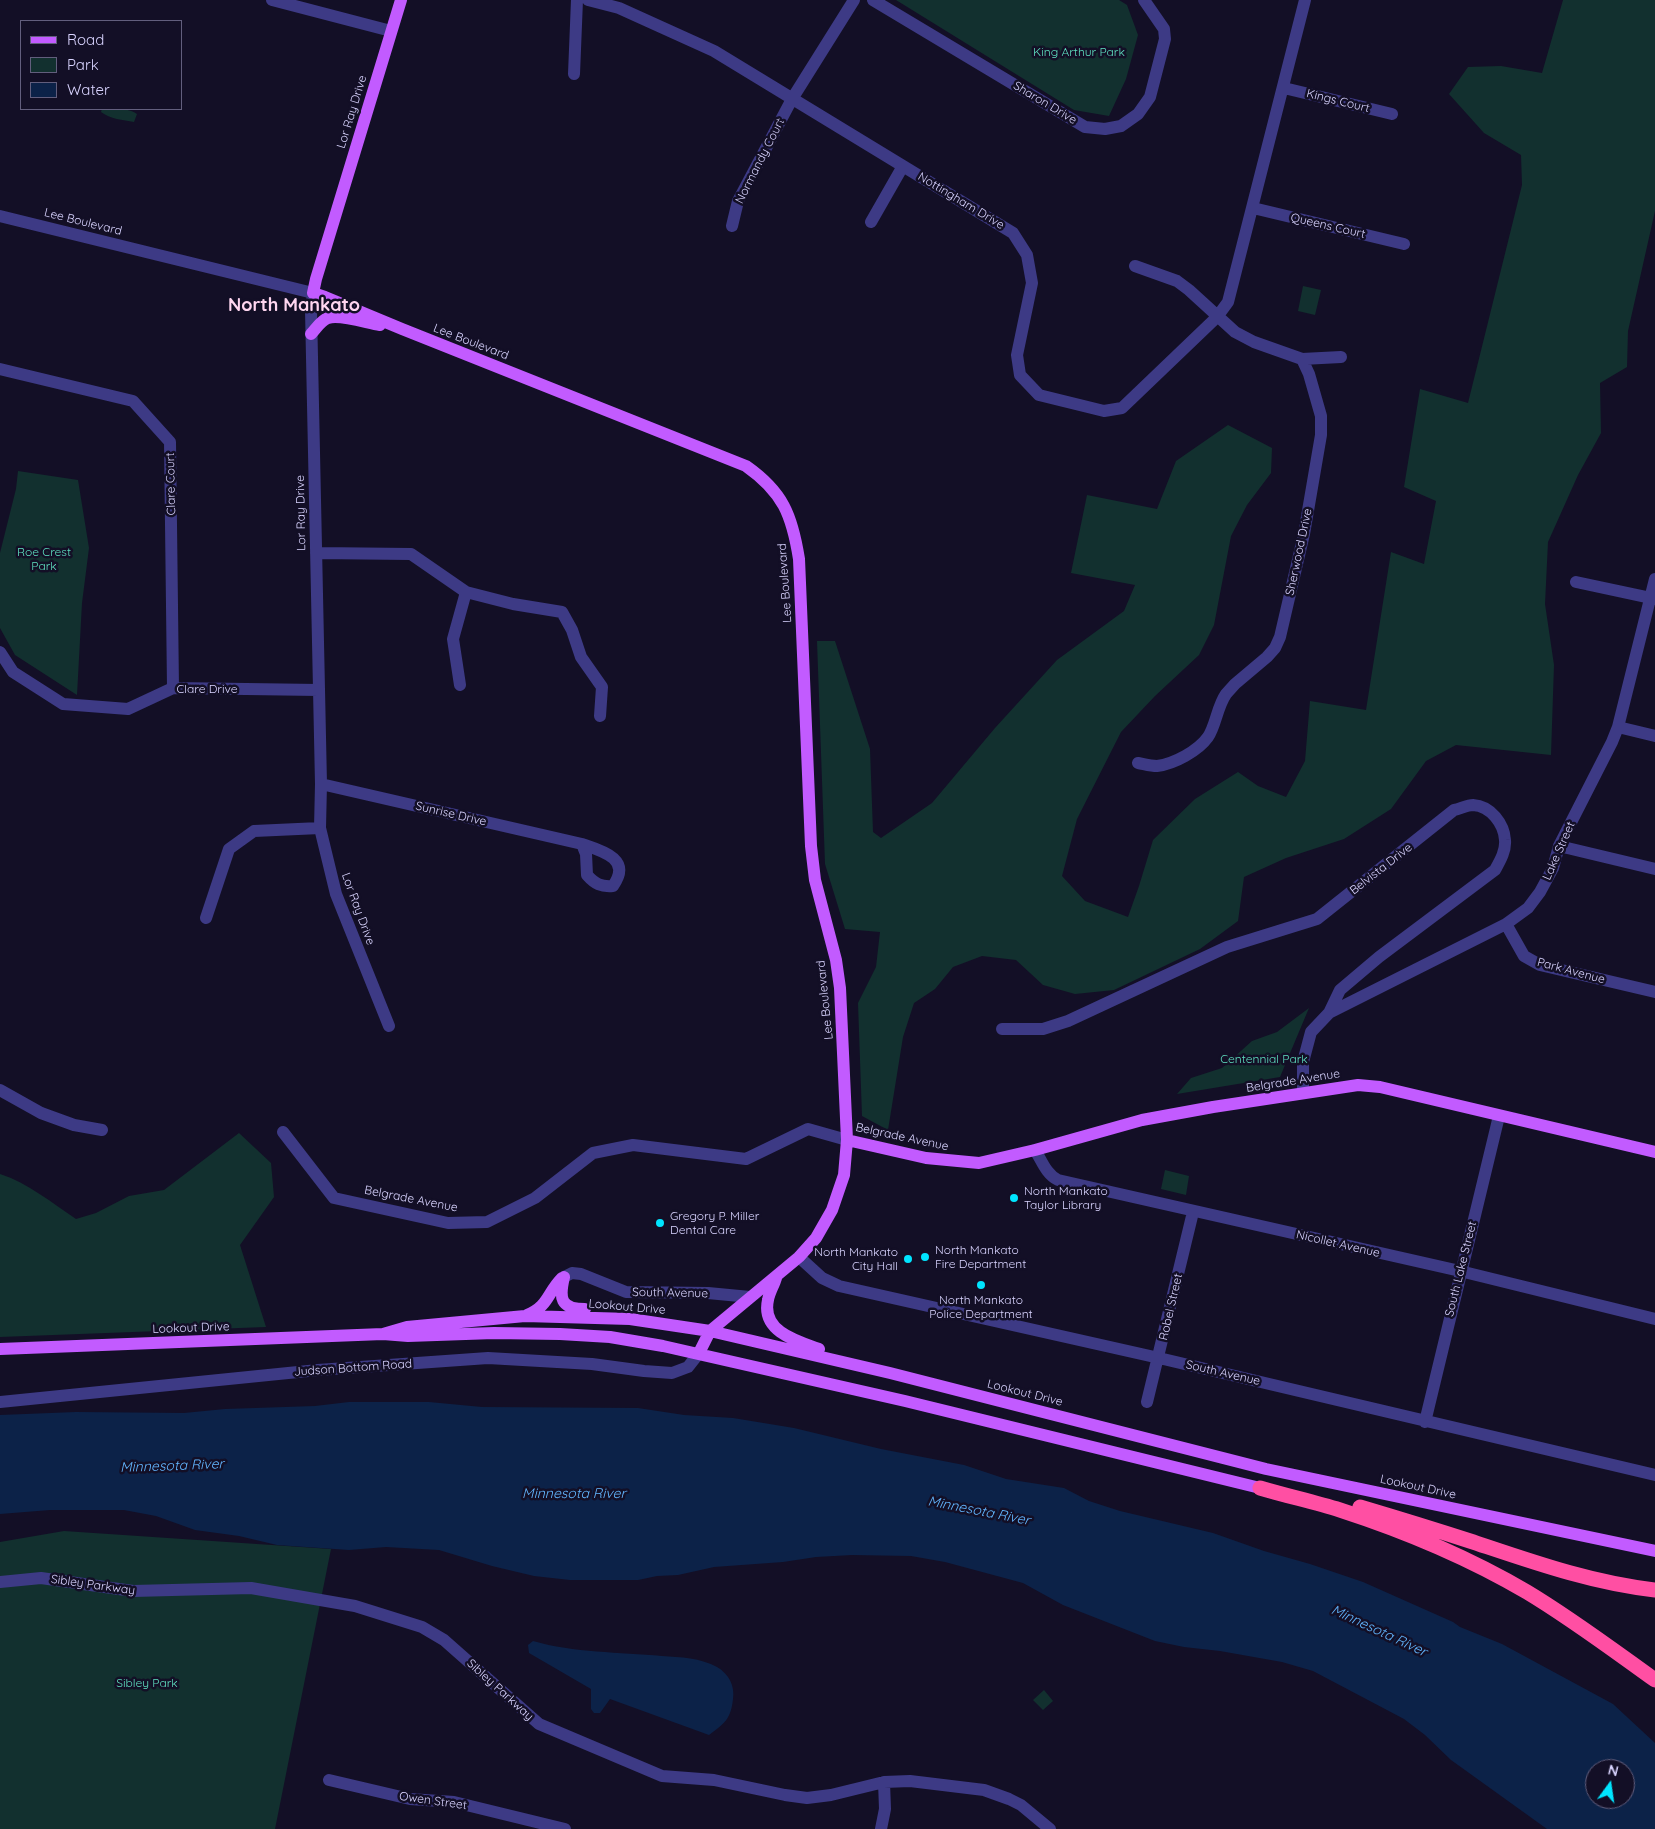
<!DOCTYPE html>
<html>
<head>
<meta charset="utf-8">
<style>
  body { margin:0 }
  #map { position:relative; width:1655px; height:1829px; overflow:hidden; background:#130f26; font-family:Quicksand,sans-serif }
  canvas { display:block }
  .legend { position:absolute; left:20px; top:20px; width:162px; height:90px; box-sizing:border-box; background:#130f26; border:1px solid #625e7d; margin:0; padding:6px 9px; list-style:none; font-size:15px; color:#d9d4ff }
  .legend li { display:flex; align-items:center; gap:10px; height:25px }
  .legend b { width:25px; border:1px solid #625e7d }
  .north { position:absolute; left:1585px; top:1759px; width:50px; height:50px; box-sizing:border-box; background:#130f26; border:1px solid #625e7d; border-radius:50%; rotate:14deg; font-size:14px; font-weight:700; line-height:20px; text-align:center; color:#d9d4ff }
  .north::after { content:''; display:block; margin:auto; width:18px; height:22px; background:#00e5ff; clip-path:polygon(50% 0,100% 100%,50% 72%,0 100%) }
</style>
</head>
<body>
<div id="map">
<canvas width="1655" height="1829"></canvas>
<ul class="legend">
<li><b style="height:6px;background:#c25bff"></b>Road</li>
<li><b style="height:14px;background:#12302f"></b>Park</li>
<li><b style="height:14px;background:#0c2248"></b>Water</li>
</ul>
<div class="north">N</div>
</div>
<script>
const g = document.querySelector('canvas').getContext('2d');
g.lineJoin = 'round';
function fill(path, color) { g.fillStyle = color; g.fill(path, 'evenodd'); }
function trace(path, color, width, dash) { g.strokeStyle = color; g.lineWidth = width; g.lineCap = dash ? 'butt' : 'round'; g.setLineDash(dash || []); g.stroke(path); }
function drawText(font, color, halo, rows, align = 'center') {
  g.font = font + ' Quicksand,sans-serif'; g.lineWidth = 5; g.setLineDash([]); g.textBaseline = 'middle'; g.strokeStyle = halo; g.fillStyle = color; for (const [text, x, y, turn = 0] of rows) {
    g.save(); g.translate(x, y); g.rotate((+turn || 0) * Math.PI / 180); g.textAlign = isNaN(turn) ? turn : align; if (halo) g.strokeText(text, 0, 0); g.fillText(text, 0, 0); g.restore();
  }
}
const green = new Path2D(`
  M 896,0 L 1119,0 L 1127,5 L 1138,35 L 1126,79 L 1109,116 L 1074,110 Z
  M 1563,0 L 1655,0 L 1655,211 L 1628,331 L 1627,367 L 1600,383 L 1601,433 L 1578,475 L 1548,542 L 1545,604 L 1554,665 L 1551,755 L 1456,745 L 1426,761 L 1391,809 L 1344,839 L 1286,858 L 1244,877 L 1238,921 L 1200,949 L 1114,990 L 1075,994 L 1043,985 L 1016,960 L 982,956 L 953,967 L 935,989 L 914,1003 L 903,1037 L 888,1130 L 862,1116 L 858,1003 L 876,967 L 880,932 L 845,929 L 825,864 L 817,641 L 835,641 L 870,749 L 873,832 L 881,838 L 932,803 L 995,728 L 1057,660 L 1124,611 L 1135,585 L 1071,573 L 1087,495 L 1157,509 L 1176,461 L 1228,425 L 1272,448 L 1271,473 L 1247,505 L 1231,536 L 1214,625 L 1199,655 L 1155,696 L 1121,732 L 1077,819 L 1062,876 L 1085,901 L 1128,917 L 1139,886 L 1153,840 L 1195,799 L 1238,772 L 1258,786 L 1286,797 L 1305,761 L 1310,701 L 1366,710 L 1391,552 L 1424,564 L 1436,501 L 1404,487 L 1420,389 L 1468,403 L 1522,185 L 1521,155 L 1484,133 L 1449,94 L 1468,67 L 1501,66 L 1542,73 Z
  M 102,109 C 114,109 127,107 137,114 L 134,122 C 123,120 110,119 101,112 Z
  M 1303,286 L 1321,290 L 1315,315 L 1298,311 Z
  M 18,471 L 78,480 L 89,548 L 82,603 L 77,695 L 15,655 L 0,628 L 0,553 L 16,489 Z
  M 1309,1008 L 1280,1077 L 1177,1094 L 1191,1078 L 1222,1068 L 1252,1041 L 1277,1032 Z
  M 239,1133 L 271,1163 L 274,1197 L 240,1245 L 266,1327 L 0,1337 L 0,1174 C 28,1183 52,1203 76,1219 L 96,1213 L 129,1196 L 164,1190 Z
  M 1165,1170 L 1189,1176 L 1186,1195 L 1161,1189 Z
  M 64,1531 L 331,1549 L 275,1829 L 0,1829 L 0,1542 Z
  M 1044,1690 L 1053,1701 L 1043,1710 L 1033,1700 Z`);
const water = new Path2D(`
  M 349,1402 L 429,1402 L 482,1407 L 638,1408 L 684,1415 L 733,1418 L 794,1428 L 881,1449 L 964,1465 L 1006,1479 L 1064,1488 L 1089,1501 L 1120,1511 L 1213,1533 L 1264,1551 L 1310,1564 L 1363,1582 L 1453,1622 L 1460,1627 L 1502,1644 L 1613,1704 L 1655,1743 L 1655,1829 L 1547,1829 L 1451,1760 L 1425,1735 L 1404,1719 L 1313,1671 L 1282,1662 L 1220,1651 L 1184,1647 L 1155,1641 L 1063,1605 L 1023,1583 L 945,1562 L 911,1556 L 852,1555 L 816,1557 L 783,1562 L 714,1567 L 678,1575 L 657,1576 L 638,1580 L 570,1580 L 534,1576 L 492,1566 L 439,1550 L 386,1547 L 349,1550 L 277,1545 L 239,1536 L 195,1530 L 156,1516 L 124,1510 L 50,1510 L 0,1514 L 0,1415 L 76,1412 L 184,1413 L 225,1409 L 315,1406 ZM 1595,1769 L 1625,1769 L 1625,1799 L 1595,1799 Z
  M 533,1641 C 574,1653 619,1652 662,1656 C 680,1657 701,1658 717,1667 C 729,1674 735,1686 733,1699 C 731,1719 724,1724 709,1735 L 610,1699 L 600,1713 L 594,1713 L 591,1709 L 591,1689 L 529,1653 L 528,1645 Z`);
const minor = new Path2D(`
  M 272,0 L 391,31
  M 588,0 L 619,8 L 714,51 L 1013,233 L 1027,255 L 1032,283 L 1017,355 L 1020,375 L 1039,395 L 1104,411 L 1122,408 L 1217,317 L 1228,302 L 1305,0
  M 873,0 L 1085,127 L 1105,129 L 1121,126 L 1138,114 L 1150,97 L 1165,39 L 1164,29 L 1144,0
  M 574,74 L 577,0
  M 1284,88 L 1392,114
  M 1253,208 L 1404,244
  M 0,216 L 313,293 L 311,310 L 321,784 L 320,828 L 336,894 L 389,1026
  M 871,222 L 903,166
  M 732,226 L 738,201 L 792,99 L 854,0
  M 1135,266 L 1177,281 L 1189,290 L 1235,332 L 1254,342 L 1302,359 L 1309,374 L 1321,416 L 1321,435 L 1304,534 L 1280,637 L 1275,648 L 1267,657 L 1235,684 L 1226,694 C 1217,707 1216,725 1208,737 C 1198,751 1174,764 1157,766 C 1150,766 1144,764 1138,763
  M 1302,359 L 1341,357
  M 0,369 L 133,401 L 170,442 L 173,688
  M 316,553 L 411,554 L 466,592 L 513,604 L 562,612 L 572,630 L 581,657 L 602,687 L 600,716
  M 1576,582 L 1655,599
  M 0,652 L 13,672 L 63,704 L 128,709 L 173,688 L 319,690
  M 460,685 L 453,639 L 466,592
  M 1618,727 L 1655,736
  M 321,784 L 582,844 L 586,854 L 587,875 C 595,884 601,887 613,886 C 632,859 603,851 582,844
  M 1559,846 L 1655,869
  M 206,918 L 229,849 L 254,831 L 320,828
  M 1506,924 L 1524,956 L 1540,965 L 1655,992
  M 1002,1029 L 1043,1029 L 1068,1021 L 1227,947 L 1317,919 L 1454,810 C 1460,809 1467,805 1473,805 C 1491,806 1504,824 1505,840 C 1506,851 1500,861 1495,870 L 1379,957 L 1340,990 L 1329,1013
  M 0,1090 L 41,1113 L 74,1125 L 102,1130
  M 1303,1093 L 1303,1062 L 1311,1032 L 1329,1013 L 1506,924 L 1528,908 L 1540,892 L 1553,868 L 1559,846 L 1612,742 L 1618,727 L 1655,579
  M 283,1132 L 334,1198 L 448,1223 L 487,1222 L 535,1198 L 593,1153 L 633,1145 L 746,1159 L 808,1129 L 847,1140
  M 1035,1150 C 1042,1161 1046,1174 1058,1180 L 1460,1271 L 1655,1319
  M 799,1257 L 822,1278 L 839,1286 L 1159,1358 L 1655,1475
  M 564,1277 L 572,1273 L 581,1274 L 626,1292 L 708,1293 L 750,1297
  M 0,1402 L 318,1370 L 488,1358 L 592,1364 L 644,1371 L 672,1373 L 688,1367 L 699,1353
  M 1147,1402 L 1193,1212
  M 1425,1422 L 1499,1116
  M 0,1582 L 41,1578 L 133,1591 L 251,1588 L 355,1606 L 422,1627 L 444,1640 L 539,1724 L 662,1776 L 714,1780 L 785,1795 L 807,1798 L 831,1795 L 884,1782 L 910,1781 L 984,1790 L 1009,1799 L 1021,1805 L 1050,1829
  M 329,1780 L 410,1799 L 454,1802 L 565,1829
  M 881,1829 L 885,1809 L 884,1782`);
const major = new Path2D(`
  M 401,0 L 316,279 L 313,293 L 325,297 L 402,329 L 746,466 C 783,492 792,515 799,559 L 811,846 L 815,880 L 836,960 L 840,988 L 847,1140 L 844,1175 L 832,1210 L 816,1238 L 799,1257 L 710,1331 L 699,1353
  M 311,334 C 316,329 321,320 328,318 C 340,314 367,323 380,325
  M 847,1140 L 926,1158 L 979,1163 L 1035,1150 L 1142,1120 L 1213,1107 L 1358,1085 L 1380,1087 L 1655,1152
  M 564,1277 C 559,1298 560,1309 585,1309
  M 776,1278 C 774,1285 769,1293 768,1300 C 761,1331 796,1341 819,1349
  M 527,1315 C 549,1306 547,1293 562,1278
  M 383,1334 L 407,1327 L 525,1316 L 630,1319 L 710,1331 L 890,1373 L 1266,1469 L 1655,1551
  M 0,1349 L 383,1334 L 408,1336 L 494,1333 L 560,1334 L 610,1337 L 663,1346 L 905,1401 L 1260,1488`);
const highway = new Path2D(`
  M 1260,1488 C 1287,1496 1314,1502 1340,1510 C 1405,1531 1469,1558 1527,1592 C 1572,1619 1613,1650 1655,1680
  M 1360,1507 C 1397,1518 1433,1529 1470,1541 C 1530,1561 1591,1583 1655,1590`);
const markers = [
  [1014,1198,5,"#00e5ff"],
  [660,1223,5,"#00e5ff"],
  [925,1257,5,"#00e5ff"],
  [908,1259,5,"#00e5ff"],
  [981,1285,5,"#00e5ff"]
];
const parkNames = [
  ["King Arthur Park",1079,52],
  ["Roe Crest",44,552],
  ["Park",44,566],
  ["Centennial Park",1264,1059],
  ["Sibley Park",147,1683]
];
const streetNames = [
  ["Kings Court",1338,101,14],
  ["Sharon Drive",1045,103,31],
  ["Lor Ray Drive",352,112,-73],
  ["Normandy Court",760,161,-63],
  ["Nottingham Drive",961,201,31],
  ["Lee Boulevard",83,222,14],
  ["Queens Court",1328,226,13],
  ["Lee Boulevard",471,342,21],
  ["Clare Court",171,484,-91],
  ["Lor Ray Drive",301,513,-91],
  ["Sherwood Drive",1299,552,-78],
  ["Lee Boulevard",785,583,-94],
  ["Clare Drive",207,689],
  ["Sunrise Drive",451,814,13],
  ["Lake Street",1559,851,-66],
  ["Belvista Drive",1381,869,-38],
  ["Lor Ray Drive",358,909,70],
  ["Park Avenue",1571,971,15],
  ["Lee Boulevard",825,1000,-96],
  ["Belgrade Avenue",1293,1081,-9],
  ["Belgrade Avenue",902,1137,12],
  ["Belgrade Avenue",411,1199,11],
  ["Nicollet Avenue",1338,1244,13],
  ["South Lake Street",1461,1269,-76],
  ["South Avenue",670,1293,1],
  ["Lookout Drive",627,1307,5],
  ["Robel Street",1171,1307,-77],
  ["Lookout Drive",191,1328,-2],
  ["Judson Bottom Road",353,1368,-4],
  ["South Avenue",1223,1373,13],
  ["Lookout Drive",1025,1393,14],
  ["Lookout Drive",1418,1487,12],
  ["Sibley Parkway",93,1585,8],
  ["Sibley Parkway",500,1690,42],
  ["Owen Street",433,1801,8]
];
const poiNames = [
  ["North Mankato",1024,1191],
  ["Taylor Library",1024,1205],
  ["Gregory P. Miller",670,1216],
  ["Dental Care",670,1230],
  ["North Mankato",935,1250],
  ["Fire Department",935,1264],
  ["North Mankato",898,1252,"right"],
  ["City Hall",898,1266,"right"],
  ["North Mankato",981,1300,"center"],
  ["Police Department",981,1314,"center"]
];
const waterNames = [
  ["Minnesota River",172,1466,-2],
  ["Minnesota River",574,1494],
  ["Minnesota River",979,1511,11],
  ["Minnesota River",1379,1631,25]
];
const districtNames = [
  ["North Mankato",294,306]
];
fill(green, '#12302f');
fill(water, '#0c2248');
trace(minor, '#3d3a85', 12);
trace(major, '#c25bff', 12);
trace(highway, '#ff4fa3', 15);
for (const [x, y, r, color] of markers) { const dot = new Path2D(); dot.arc(x, y, r, 0, 2 * Math.PI); g.fillStyle = color; g.fill(dot); trace(dot, '#130f26', 2); }
drawText('12px', '#5fe0c0', '#130f26', parkNames);
drawText('12px', '#d9d4ff', '#130f26', streetNames);
drawText('12px', '#d9d4ff', '#130f26', poiNames, 'left');
drawText('italic 14px', '#62b6ff', '#130f26', waterNames);
drawText('bold 18px', '#ffd6f0', '#130f26', districtNames);
</script>
</body>
</html>
